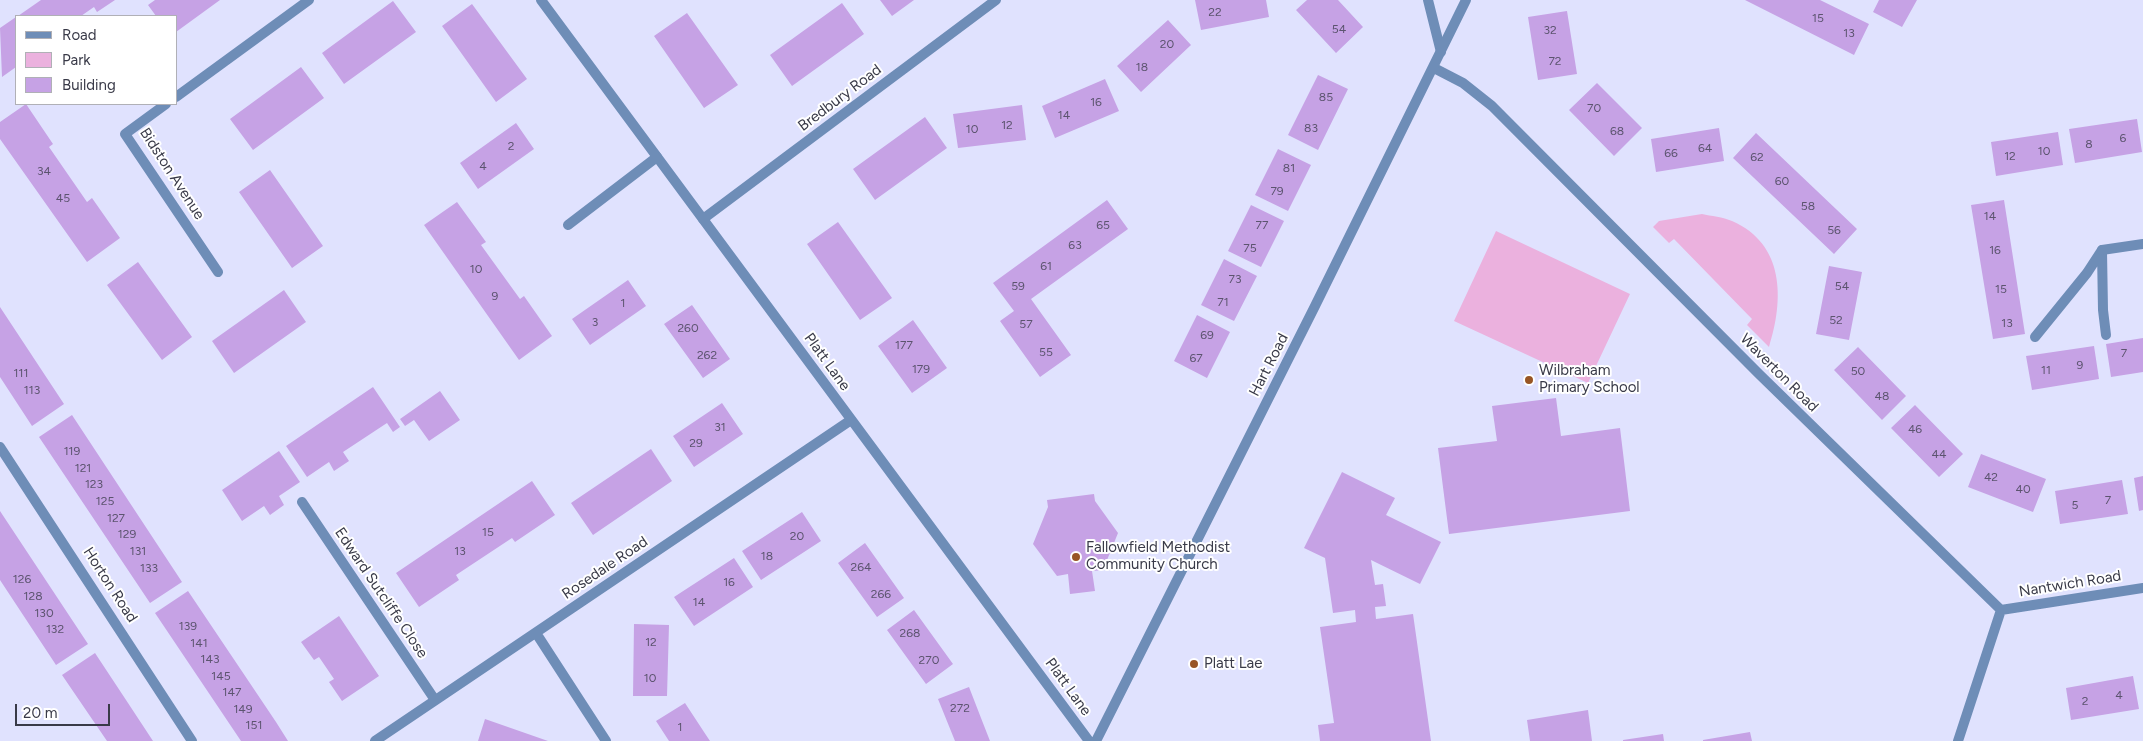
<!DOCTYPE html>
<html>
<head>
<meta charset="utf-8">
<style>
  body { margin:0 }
  #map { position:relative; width:2143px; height:741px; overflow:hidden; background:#e0e2fe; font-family:Figtree,sans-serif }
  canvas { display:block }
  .legend { position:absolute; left:15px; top:15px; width:162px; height:90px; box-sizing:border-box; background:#fff; border:1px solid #b0b0b6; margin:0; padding:6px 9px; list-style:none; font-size:15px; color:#393a48 }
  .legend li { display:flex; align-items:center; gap:10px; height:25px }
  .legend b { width:25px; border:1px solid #b0b0b6 }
  .scale { position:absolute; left:15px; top:704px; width:95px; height:22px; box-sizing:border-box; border:2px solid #393a48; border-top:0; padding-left:6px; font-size:15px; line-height:18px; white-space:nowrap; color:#393a48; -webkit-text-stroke:4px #fff; paint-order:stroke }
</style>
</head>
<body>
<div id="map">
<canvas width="2143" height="741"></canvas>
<ul class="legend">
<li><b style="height:6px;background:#6e8db7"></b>Road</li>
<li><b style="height:14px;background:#ebb1de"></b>Park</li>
<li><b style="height:14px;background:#c6a2e5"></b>Building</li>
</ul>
<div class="scale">20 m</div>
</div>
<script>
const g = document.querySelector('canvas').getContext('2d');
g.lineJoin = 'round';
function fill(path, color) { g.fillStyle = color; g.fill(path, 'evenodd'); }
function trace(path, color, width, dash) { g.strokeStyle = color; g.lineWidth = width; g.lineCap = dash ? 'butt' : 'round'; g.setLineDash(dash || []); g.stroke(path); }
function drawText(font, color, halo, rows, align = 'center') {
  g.font = font + ' Figtree,sans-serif'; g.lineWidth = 4; g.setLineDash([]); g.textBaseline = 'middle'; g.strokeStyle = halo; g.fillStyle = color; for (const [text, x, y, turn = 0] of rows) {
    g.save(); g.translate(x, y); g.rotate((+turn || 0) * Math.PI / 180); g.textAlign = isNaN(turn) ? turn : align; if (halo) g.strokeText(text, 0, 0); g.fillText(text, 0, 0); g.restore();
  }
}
const green = new Path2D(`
  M 1702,214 C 1711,216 1723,217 1732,221 C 1785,244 1784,300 1769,347 L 1747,325 L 1752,319 L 1674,239 L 1669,243 L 1653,227 L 1659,221 Z
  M 1496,231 L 1630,294 L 1588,383 L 1454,321 Z`);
const building = new Path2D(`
  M 41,0 L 115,0 L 97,12 L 94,7 L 81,16 L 18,16 Z
  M 155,0 L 220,0 L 176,32 L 176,16 L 156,16 L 148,5 Z
  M 880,0 L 914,0 L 892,16 Z
  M 1195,0 L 1266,0 L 1269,17 L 1201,30 Z
  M 1307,0 L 1338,0 L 1363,27 L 1336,53 L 1296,10 Z
  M 1745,0 L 1820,0 L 1869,24 L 1854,55 Z
  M 1879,0 L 1917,0 L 1902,27 L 1873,12 Z
  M 393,1 L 416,32 L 344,84 L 322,53 Z
  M 842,3 L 864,34 L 792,86 L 770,55 Z
  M 472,4 L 527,79 L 496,102 L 442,26 Z
  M 1567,11 L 1577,74 L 1538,80 L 1528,17 Z
  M 687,13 L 738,85 L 704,108 L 654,36 Z
  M 16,17 L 16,67 L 2,77 L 0,28 Z
  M 1168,20 L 1191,45 L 1141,92 L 1117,66 Z
  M 301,67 L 324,98 L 253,150 L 230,119 Z
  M 1318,75 L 1348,89 L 1318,150 L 1288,135 Z
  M 1105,79 L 1119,111 L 1055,138 L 1042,106 Z
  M 1597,83 L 1642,128 L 1614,156 L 1569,110 Z
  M 26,104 L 53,144 L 49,147 L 87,202 L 92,198 L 120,238 L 87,262 L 0,139 L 0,122 Z
  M 1022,105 L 1026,140 L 958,148 L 953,114 Z
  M 925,117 L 947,148 L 875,200 L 853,169 Z
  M 2137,119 L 2142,152 L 2075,163 L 2069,129 Z
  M 516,123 L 534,149 L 478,189 L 460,163 Z
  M 1719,128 L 1724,161 L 1656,172 L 1651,139 Z
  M 2058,132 L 2063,165 L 1996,176 L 1991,142 Z
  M 1756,133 L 1857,229 L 1834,254 L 1733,158 Z
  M 1278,149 L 1311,165 L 1288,211 L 1255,195 Z
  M 270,170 L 323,246 L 292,268 L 239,192 Z
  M 1107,200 L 1128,229 L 1031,299 L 1071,355 L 1040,377 L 1000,321 L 1014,311 L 993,283 Z
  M 2004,200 L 2025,334 L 1993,339 L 1971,205 Z
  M 457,202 L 486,242 L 481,245 L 520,299 L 524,296 L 552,336 L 519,360 L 424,225 Z
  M 1251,205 L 1284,221 L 1261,267 L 1228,251 Z
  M 838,222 L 892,298 L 860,320 L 807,244 Z
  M 1224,259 L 1257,276 L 1234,321 L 1201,305 Z
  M 138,262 L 192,337 L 162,360 L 107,285 Z
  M 1829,266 L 1862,272 L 1849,340 L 1816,334 Z
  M 628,280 L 646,306 L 590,345 L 572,319 Z
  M 284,290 L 306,322 L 234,373 L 212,341 Z
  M 692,305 L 730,359 L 703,378 L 664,324 Z
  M 0,307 L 64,404 L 32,426 L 0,377 Z
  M 1197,315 L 1230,332 L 1207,378 L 1174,361 Z
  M 913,320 L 947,368 L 912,393 L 878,346 Z
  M 2143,338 L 2143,372 L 2111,377 L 2106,344 Z
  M 2094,346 L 2099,379 L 2032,390 L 2026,356 Z
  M 1858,347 L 1906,396 L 1882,420 L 1834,370 Z
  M 373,387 L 400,427 L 393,432 L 387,423 L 343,452 L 349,461 L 334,471 L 329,462 L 307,477 L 286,446 Z
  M 440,391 L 460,420 L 429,441 L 414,420 L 405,426 L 400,419 Z
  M 1556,398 L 1561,436 L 1620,428 L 1630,511 L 1449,534 L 1438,448 L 1497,441 L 1492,406 Z
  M 722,403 L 743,434 L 694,467 L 673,436 Z
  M 1915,405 L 1963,454 L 1939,477 L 1891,428 Z
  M 72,415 L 182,582 L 150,603 L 39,437 Z
  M 651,449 L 672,481 L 593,535 L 571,503 Z
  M 279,451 L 300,482 L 279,496 L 284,505 L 270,515 L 264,506 L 242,521 L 222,490 Z
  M 1981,454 L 2046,479 L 2033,512 L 1968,487 Z
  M 1342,472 L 1395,498 L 1386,515 L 1441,542 L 1420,584 L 1371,560 L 1375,585 L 1383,584 L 1386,606 L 1375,607 L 1376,619 L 1413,614 L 1431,741 L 1320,741 L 1318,725 L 1334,723 L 1320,627 L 1356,622 L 1355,610 L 1333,613 L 1325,558 L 1304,548 Z
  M 2143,476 L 2143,510 L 2139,511 L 2134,478 Z
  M 2122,480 L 2128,514 L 2060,524 L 2055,491 Z
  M 532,481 L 555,515 L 515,542 L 512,538 L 456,575 L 459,580 L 419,607 L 396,573 Z
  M 1094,494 L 1095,501 L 1118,533 L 1103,570 L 1092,571 L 1095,591 L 1070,594 L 1068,574 L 1057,576 L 1033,544 L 1048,507 L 1047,500 Z
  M 0,511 L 88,644 L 56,665 L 0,580 Z
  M 802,512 L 821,541 L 761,580 L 742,551 Z
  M 865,543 L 904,598 L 877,617 L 838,563 Z
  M 734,558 L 753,587 L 694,626 L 674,597 Z
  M 188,591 L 276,722 L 288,741 L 241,741 L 155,613 Z
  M 914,610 L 953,664 L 926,684 L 887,630 Z
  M 339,616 L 379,676 L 342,701 L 329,682 L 334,679 L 319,657 L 314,660 L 301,642 Z
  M 634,624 L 669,625 L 667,696 L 633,696 Z
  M 95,653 L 128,703 L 153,741 L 107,741 L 62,675 Z
  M 2133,676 L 2139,709 L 2071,720 L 2066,688 Z
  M 969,687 L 981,718 L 990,741 L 955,741 L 938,699 Z
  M 685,703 L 704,732 L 710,741 L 669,741 L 656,721 Z
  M 1588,710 L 1592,741 L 1530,741 L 1527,720 Z
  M 485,719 L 548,741 L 478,741 Z
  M 1750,732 L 1752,741 L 1703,741 L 1703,740 Z
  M 1663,734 L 1664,741 L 1623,741 L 1623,740 Z`);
const service = new Path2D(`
  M 2102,251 L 2103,310 L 2106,335
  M 2035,337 L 2087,273 L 2102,250`);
const minor = new Path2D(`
  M 1428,0 L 1441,52
  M 1434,68 L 1463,83 L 1492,106 L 1759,374 L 2001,610
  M 176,97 L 309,0
  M 166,104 L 125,134 L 218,272
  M 703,219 L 996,0
  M 568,225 L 657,157
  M 2102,250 L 2143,244
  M 0,447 L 192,741
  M 302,502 L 435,700
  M 2001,610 L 2143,588
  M 536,633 L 606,741
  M 375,741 L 851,420
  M 1958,741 L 2001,610`);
const tertiary = new Path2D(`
  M 541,0 L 1089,741
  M 1096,741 L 1314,308 L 1466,0`);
const markers = [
  [1529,380,5,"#985525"],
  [1076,557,5,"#985525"],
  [1194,664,5,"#985525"]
];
const numberNames = [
  ["22",1215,12],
  ["15",1818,18],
  ["54",1339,29],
  ["32",1550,30],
  ["13",1849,33],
  ["20",1167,44],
  ["72",1555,61],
  ["18",1142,67],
  ["85",1326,97],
  ["16",1096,102],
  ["70",1594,108],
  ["14",1064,115],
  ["12",1007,125],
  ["83",1311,128],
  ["10",972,129],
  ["68",1617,131],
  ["6",2123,138],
  ["8",2089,144],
  ["2",511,146],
  ["64",1705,148],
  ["10",2044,151],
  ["66",1671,153],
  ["12",2010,156],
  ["62",1757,157],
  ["4",483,166],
  ["81",1289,168],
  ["34",44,171],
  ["60",1782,181],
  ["79",1277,191],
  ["45",63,198],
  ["58",1808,206],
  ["14",1990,216],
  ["65",1103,225],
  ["77",1262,225],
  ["56",1834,230],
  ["63",1075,245],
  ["75",1250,248],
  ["16",1995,250],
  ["61",1046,266],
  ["10",476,269],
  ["73",1235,279],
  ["59",1018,286],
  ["54",1842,286],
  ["15",2001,289],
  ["9",495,296],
  ["71",1223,302],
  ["1",623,303],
  ["52",1836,320],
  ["3",595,322],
  ["13",2007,323],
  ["57",1026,324],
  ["260",688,328],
  ["69",1207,335],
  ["177",904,345],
  ["55",1046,352],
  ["7",2124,353],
  ["262",707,355],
  ["67",1196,358],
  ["9",2080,365],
  ["179",921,369],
  ["11",2046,370],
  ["50",1858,371],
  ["111",21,373],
  ["113",32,390],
  ["48",1882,396],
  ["31",720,427],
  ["46",1915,429],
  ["29",696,443],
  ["119",72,451],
  ["44",1939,454],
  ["121",83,468],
  ["42",1991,477],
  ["123",94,484],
  ["40",2023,489],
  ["7",2108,500],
  ["125",105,501],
  ["5",2075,505],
  ["127",116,518],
  ["15",488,532],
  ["129",127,534],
  ["20",797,536],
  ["131",138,551],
  ["13",460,551],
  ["18",767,556],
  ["264",861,567],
  ["133",149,568],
  ["126",22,579],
  ["16",729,582],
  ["266",881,594],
  ["128",33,596],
  ["14",699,602],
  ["130",44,613],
  ["139",188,626],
  ["132",55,629],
  ["268",910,633],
  ["12",651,642],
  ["141",199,643],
  ["143",210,659],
  ["270",929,660],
  ["145",221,676],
  ["10",650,678],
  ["147",232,692],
  ["4",2119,695],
  ["2",2085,701],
  ["272",960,708],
  ["149",243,709],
  ["151",254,725],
  ["1",680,727]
];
const streetNames = [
  ["Bredbury Road",840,98,-37],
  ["Bidston Avenue",172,174,57],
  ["Platt Lane",827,362,54],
  ["Hart Road",1269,365,-63],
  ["Waverton Road",1779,373,45],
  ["Rosedale Road",605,568,-34],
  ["Nantwich Road",2070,584,-9],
  ["Horton Road",110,585,57],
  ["Edward Sutcliffe Close",381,593,56],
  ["Platt Lane",1068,687,54]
];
const poiNames = [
  ["Wilbraham",1539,371],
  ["Primary School",1539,388],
  ["Fallowfield Methodist",1086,548],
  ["Community Church",1086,565],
  ["Platt Lae",1204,664]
];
fill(green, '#ebb1de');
fill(building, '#c6a2e5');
trace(service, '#6e8db7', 10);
trace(minor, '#6e8db7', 10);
trace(tertiary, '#6e8db7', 10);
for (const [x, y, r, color] of markers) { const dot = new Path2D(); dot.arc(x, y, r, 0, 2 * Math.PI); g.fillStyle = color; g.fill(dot); trace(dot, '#fff', 2); }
drawText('12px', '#5c546f', null, numberNames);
drawText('15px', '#393a48', '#fff', streetNames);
drawText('15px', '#393a48', '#fff', poiNames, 'left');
</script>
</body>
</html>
